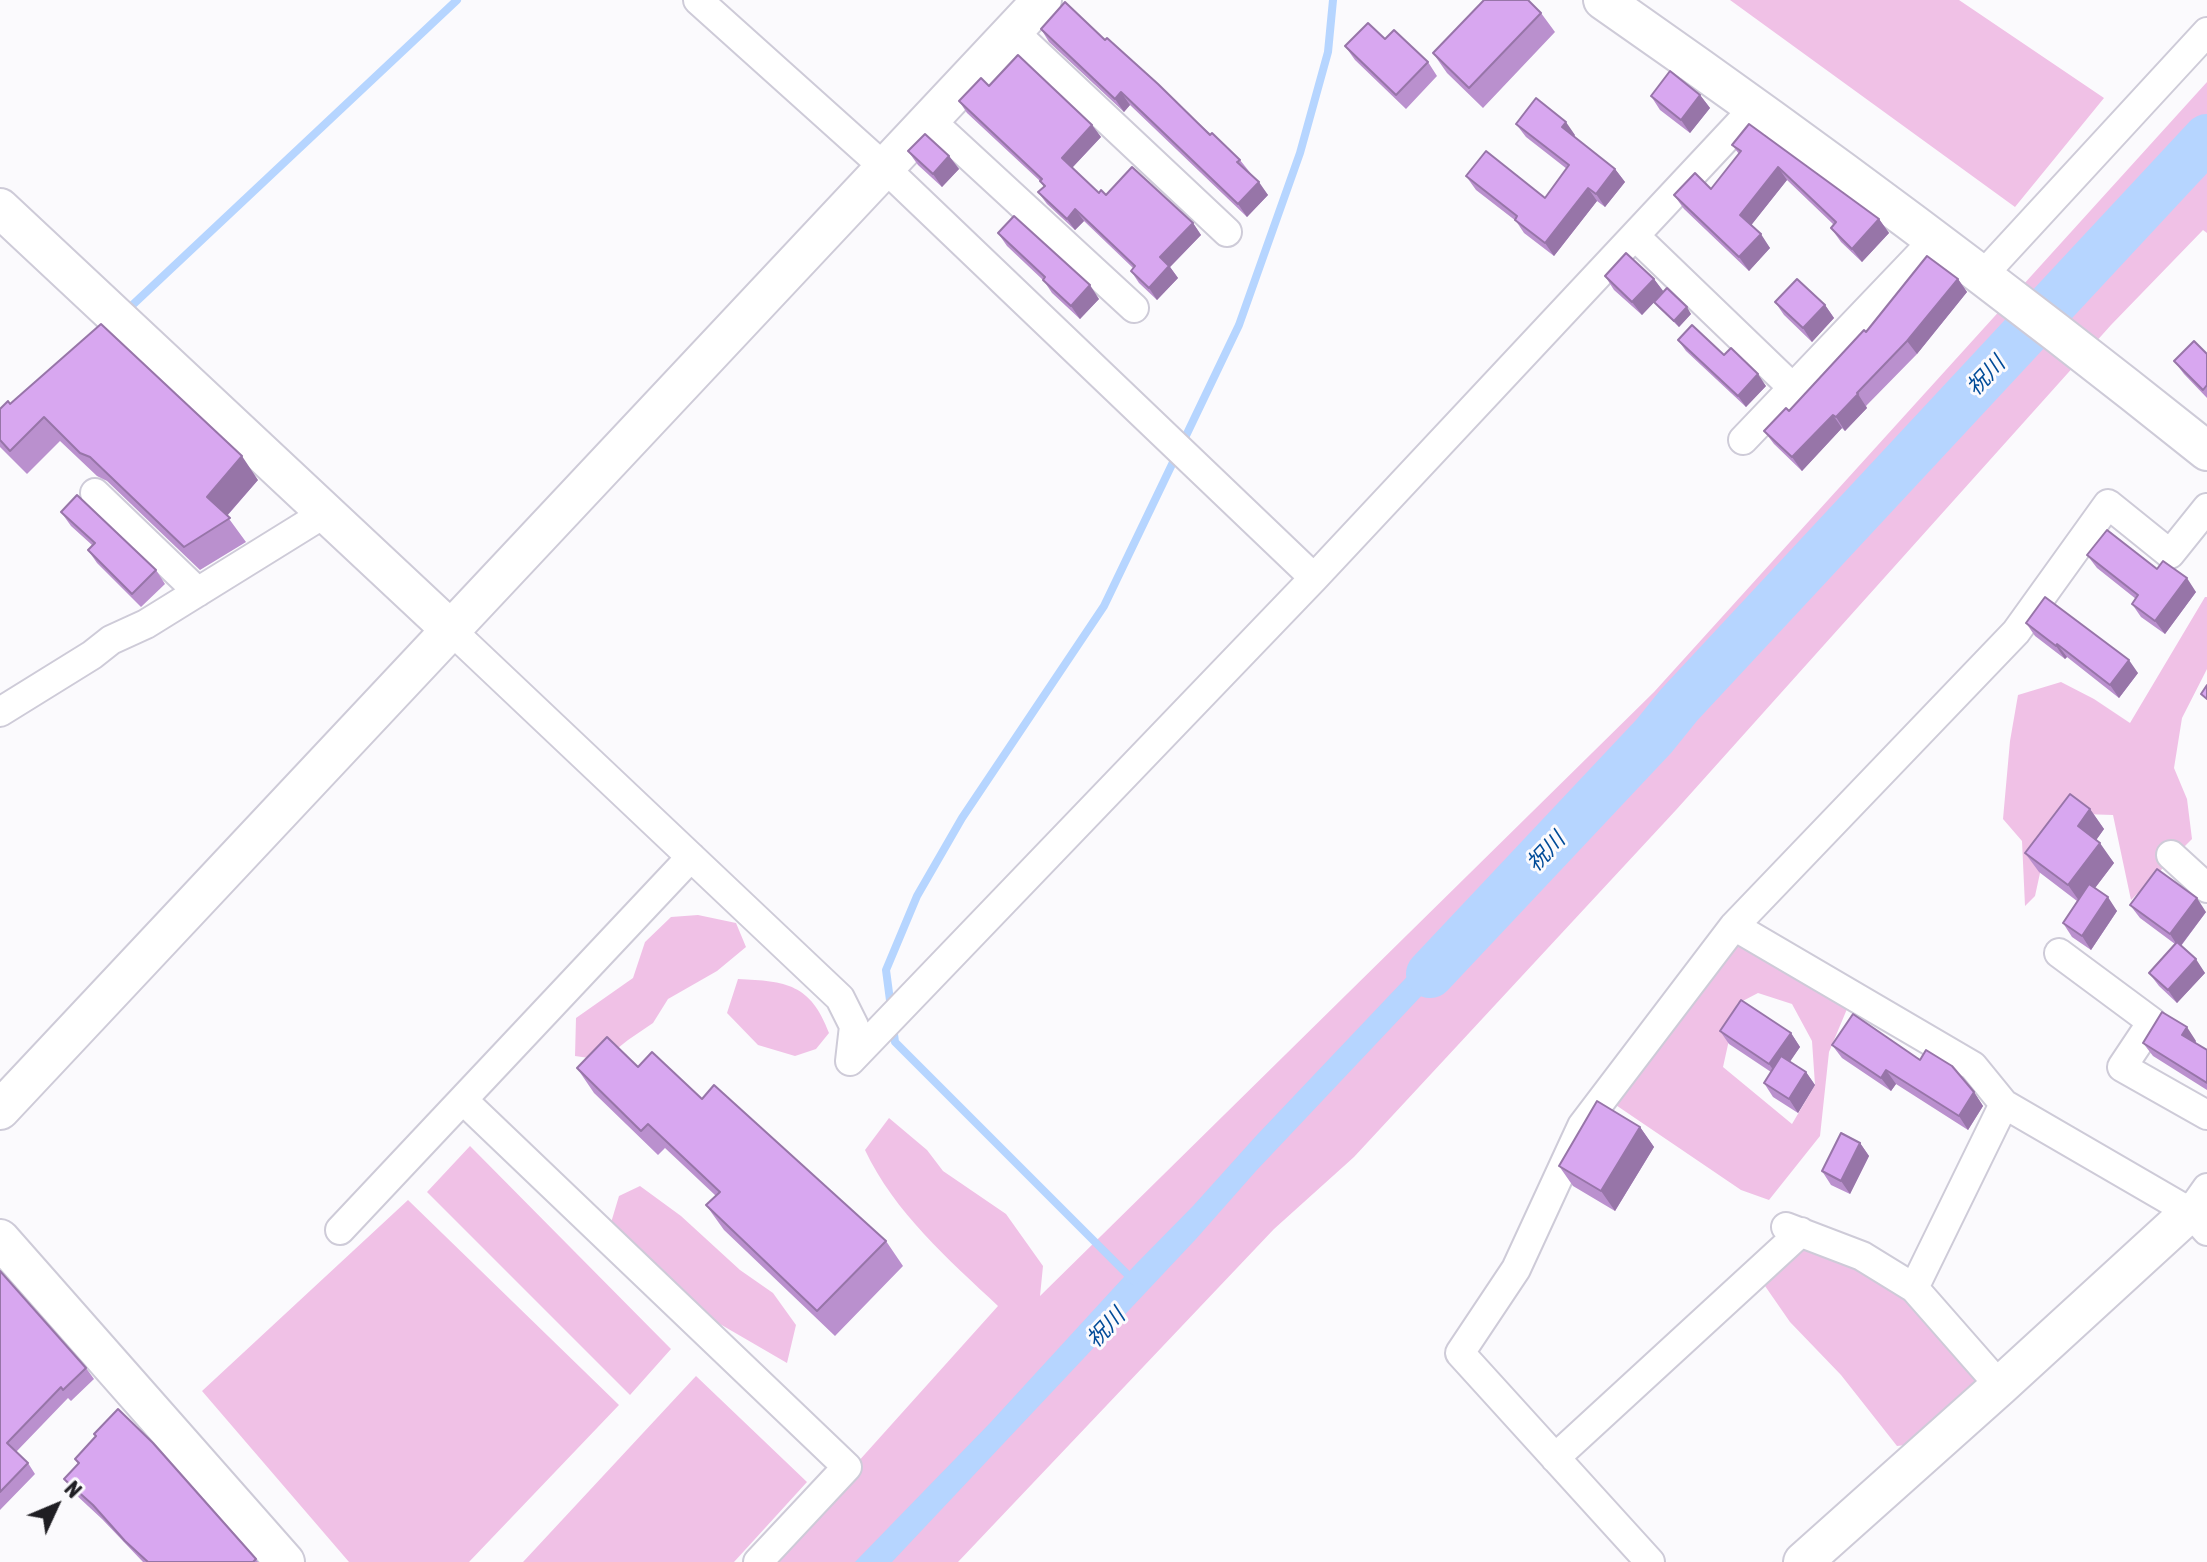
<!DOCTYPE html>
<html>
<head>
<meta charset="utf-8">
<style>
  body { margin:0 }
  #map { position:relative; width:2207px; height:1562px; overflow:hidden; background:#fbfafd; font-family:"Asap Condensed",sans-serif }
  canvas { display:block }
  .north { position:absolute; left:16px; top:1466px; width:80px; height:80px; -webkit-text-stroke:6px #fbfafd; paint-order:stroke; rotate:46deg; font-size:22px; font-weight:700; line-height:32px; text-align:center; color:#1f1e23 }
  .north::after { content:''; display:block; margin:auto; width:28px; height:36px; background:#1f1e23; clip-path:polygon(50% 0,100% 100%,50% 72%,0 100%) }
</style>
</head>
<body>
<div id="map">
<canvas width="2207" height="1562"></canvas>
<div class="north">N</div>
</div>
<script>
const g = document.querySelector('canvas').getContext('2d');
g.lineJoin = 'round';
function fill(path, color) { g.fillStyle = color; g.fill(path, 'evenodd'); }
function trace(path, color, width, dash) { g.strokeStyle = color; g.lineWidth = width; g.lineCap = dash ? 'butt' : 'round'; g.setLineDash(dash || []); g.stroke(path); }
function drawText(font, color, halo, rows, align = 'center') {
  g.font = font + ' "Asap Condensed","Noto Sans JP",sans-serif'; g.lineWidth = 6; g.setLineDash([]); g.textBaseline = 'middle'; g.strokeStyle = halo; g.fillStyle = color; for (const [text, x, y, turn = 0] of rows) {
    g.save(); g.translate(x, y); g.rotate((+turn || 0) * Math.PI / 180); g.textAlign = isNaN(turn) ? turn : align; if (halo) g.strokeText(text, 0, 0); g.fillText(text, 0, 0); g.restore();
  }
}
const green = new Path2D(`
  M 1730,0 L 1959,0 L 2104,98 L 2015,207 Z
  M 2207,82 L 2207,233 L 2203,230 L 2111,325 L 1676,810 L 1354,1157 L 1274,1229 L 958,1562 L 768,1562 L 998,1306 C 949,1260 894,1212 865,1150 L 889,1118 L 927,1150 L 943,1171 L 1006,1214 L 1043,1266 L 1040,1296 L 1654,692 Z
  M 2205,597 L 2207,597 L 2207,669 L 2182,718 L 2174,768 L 2187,799 L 2192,839 L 2131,900 L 2113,815 L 2083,814 L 2047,841 L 2035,896 L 2025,906 L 2022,841 L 2003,819 L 2010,741 L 2018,695 L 2061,682 L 2094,699 L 2130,723 Z
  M 698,915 L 736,923 L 746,947 L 717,971 L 668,999 L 653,1023 L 628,1040 L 603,1060 L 575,1056 L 576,1018 L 633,978 L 645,942 L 671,917 Z
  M 1734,926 L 1847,1009 L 1829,1052 L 1820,1136 L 1769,1200 L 1741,1190 L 1604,1097 ZM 1758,993 L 1792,1004 L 1812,1041 L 1815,1085 L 1792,1124 L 1723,1067 L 1737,1004 Z
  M 738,979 C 786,981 811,984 829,1033 L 816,1049 L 795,1056 L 758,1045 L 727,1013 Z
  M 470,1146 L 671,1349 L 630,1395 L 427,1192 Z
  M 640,1186 L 681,1216 L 740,1270 L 773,1293 L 796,1325 L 787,1363 L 713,1320 L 610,1226 L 619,1196 Z
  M 408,1200 L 619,1405 L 469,1562 L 349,1562 L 202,1391 Z
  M 1801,1232 L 1888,1273 L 1991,1375 L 1939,1441 L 1897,1446 L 1841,1375 L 1790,1322 L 1756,1273 Z
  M 696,1376 L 807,1482 L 734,1562 L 523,1562 Z`);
const water = new Path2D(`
  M 1477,903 L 1476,938 L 1256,1171 L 1196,1239 L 892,1562 L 855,1562 L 990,1423 L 1134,1266 L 1193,1206 L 1256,1136 Z`);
const stream = new Path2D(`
  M 125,312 L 457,0
  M 1182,444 L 1239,325 L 1300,153 L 1328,52 L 1333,0
  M 891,1008 L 886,970 L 917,896 L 962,818 L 1104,606 L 1176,456
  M 893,1026 L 895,1042 L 1134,1281`);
const river = new Path2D(`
  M 1430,974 L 1654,736 L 1679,705 L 2207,138`);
const street = new Path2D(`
  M 698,0 L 885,168 L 1314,578
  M 1013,31 L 1227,232
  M 930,120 L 1134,308
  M 1635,236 L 1793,388
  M 1982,276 L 2207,32
  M 1743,440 L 1934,240
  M 95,493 L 198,592
  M 451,630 L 840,998 L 854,1026 L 850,1061
  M 0,712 L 92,655 L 111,640 L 146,624 L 325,513
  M 2171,855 L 2207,888
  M 1734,926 L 1973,1066 L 2004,1104 L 2190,1212 L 2207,1231
  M 2059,953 L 2152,1022 L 2122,1067 L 2207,1115
  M 850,1061 L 1314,578 L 1756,106
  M 463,1100 L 847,1467 L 758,1562
  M 2190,1212 L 2207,1188
  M 1786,1227 L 1862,1256 L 1914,1288 L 2000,1386
  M 340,1230 L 691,857
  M 1914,1288 L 2004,1104
  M 1555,1458 L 1801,1232
  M 1650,1562 L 1460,1353 L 1516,1269 L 1582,1126 L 1604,1097 L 1734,926 L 2016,632 L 2108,504 L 2170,554 L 2207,508`);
const secondary = new Path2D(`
  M 1603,0 C 1810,144 2011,294 2207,451
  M 0,208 L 451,630
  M 0,1110 L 1042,0
  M 0,1239 L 285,1562
  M 1803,1562 L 2000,1386 L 2190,1212`);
const wall = new Path2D(`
  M 1541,13 L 1555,32 L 1483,108 L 1447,73 L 1433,53 Z
  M 1041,29 L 1105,40 L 1240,160 L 1268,195 L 1247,217 L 1130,105 L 1124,112 L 1049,42 Z
  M 1385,39 L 1428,62 L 1437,76 L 1406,109 L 1355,60 L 1345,46 Z
  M 989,86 L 1092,125 L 1101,137 L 1072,168 L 1099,193 L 1193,223 L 1201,235 L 1170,267 L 1178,278 L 1157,300 L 1139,283 L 1131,271 L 1133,268 L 1084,221 L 1075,230 L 1047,204 L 1038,192 L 1044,187 L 1040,181 L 967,113 L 959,101 Z
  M 1700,95 L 1710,108 L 1690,133 L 1660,110 L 1651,96 Z
  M 1516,124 L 1575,135 L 1574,137 L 1615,169 L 1625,182 L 1605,207 L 1597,201 L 1554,256 L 1524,233 L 1516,221 L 1476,190 L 1466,176 L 1545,198 L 1567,169 L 1526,137 Z
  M 1732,145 L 1879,219 L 1889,233 L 1862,262 L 1841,242 L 1831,228 L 1834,225 L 1787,180 L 1751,225 L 1770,248 L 1749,271 L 1684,209 L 1674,195 L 1711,189 L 1739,154 Z
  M 908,151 L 949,156 L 959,169 L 942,187 L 918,165 Z
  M 998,233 L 1099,299 L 1080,319 L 1052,293 L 1044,281 L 1007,246 Z
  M 1605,276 L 1654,279 L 1663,292 L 1691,314 L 1679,327 L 1659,308 L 1654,302 L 1642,315 L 1614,290 Z
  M 1958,279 L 1967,292 L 1917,354 L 1866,406 L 1867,408 L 1845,431 L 1842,428 L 1802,471 L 1774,444 L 1764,431 L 1789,411 L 1866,332 Z
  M 1775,302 L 1825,305 L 1834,318 L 1812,342 L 1784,315 Z
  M 1678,340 L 1766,386 L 1746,407 L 1686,351 Z
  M 2207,354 L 2207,398 L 2184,374 L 2174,361 Z
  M 10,404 L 258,480 L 227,516 L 246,542 L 200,570 L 107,481 L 97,476 L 60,441 L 27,474 L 0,447 L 0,409 Z
  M 61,512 L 156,570 L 165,584 L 141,607 L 97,563 L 88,550 L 92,545 L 71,526 Z
  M 2087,555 L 2157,569 L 2196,592 L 2165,634 L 2141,617 L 2132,604 L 2136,599 L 2097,568 Z
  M 2026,623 L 2138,673 L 2119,698 L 2067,657 L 2065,659 L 2035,636 Z
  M 2090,809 L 2104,829 L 2096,840 L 2114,863 L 2095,888 L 2117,911 L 2091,950 L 2072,937 L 2063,923 L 2077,901 L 2039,872 L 2025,853 Z
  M 2130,905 L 2206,912 L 2181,946 L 2205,973 L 2177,1003 L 2159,986 L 2149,973 L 2175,944 L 2140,918 Z
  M 1720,1031 L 1791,1033 L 1800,1047 L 1789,1062 L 1806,1072 L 1815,1085 L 1798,1113 L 1773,1097 L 1764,1083 L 1771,1072 L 1729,1044 Z
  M 2196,1041 L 2195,1043 L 2207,1050 L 2207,1090 L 2153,1056 L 2143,1043 Z
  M 1832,1045 L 1920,1060 L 1974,1092 L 1983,1106 L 1968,1130 L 1896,1084 L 1891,1091 L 1842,1058 Z
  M 638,1067 L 702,1099 L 886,1241 L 903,1266 L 835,1336 L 724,1230 L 706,1205 L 716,1196 L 665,1148 L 658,1155 L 594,1093 L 577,1068 Z
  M 1640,1127 L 1654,1147 L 1615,1211 L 1573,1186 L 1559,1166 Z
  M 1860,1143 L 1869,1156 L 1850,1194 L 1831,1185 L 1822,1171 Z
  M 0,1271 L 86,1368 L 94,1379 L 71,1401 L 68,1398 L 16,1452 L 28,1463 L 35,1474 L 0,1510 Z
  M 153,1443 L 258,1562 L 143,1562 L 102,1519 L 74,1493 L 64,1479 L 78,1464 L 75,1459 Z`);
const shadedWall = new Path2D(`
  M 1121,92 L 1130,105 L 1124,112 L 1115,99 Z
  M 1700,95 L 1710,108 L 1690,133 L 1681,120 Z
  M 1566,122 L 1575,135 L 1571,140 L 1562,127 Z
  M 1092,125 L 1101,137 L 1070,170 L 1062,158 Z
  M 949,156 L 959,169 L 942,187 L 933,174 Z
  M 1778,167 L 1787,180 L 1749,228 L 1740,215 Z
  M 1615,169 L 1625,182 L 1605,207 L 1596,194 Z
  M 1259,182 L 1268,195 L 1247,217 L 1238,204 Z
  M 1588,188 L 1597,201 L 1554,256 L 1545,243 Z
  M 1075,209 L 1084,221 L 1075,230 L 1067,219 Z
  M 1879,219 L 1889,233 L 1862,262 L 1852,249 Z
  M 1193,223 L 1201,235 L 1170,267 L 1178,278 L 1157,300 L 1149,288 L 1160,257 Z
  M 1761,234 L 1770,248 L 1749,271 L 1739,257 Z
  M 1654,279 L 1664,292 L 1642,315 L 1632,302 Z
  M 1958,279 L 1967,292 L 1917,354 L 1907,341 Z
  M 1090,285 L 1099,299 L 1080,319 L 1071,306 Z
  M 1825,305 L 1834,318 L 1812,342 L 1803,328 Z
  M 1687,307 L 1691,314 L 1679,327 L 1674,321 Z
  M 1758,374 L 1766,386 L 1746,407 L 1738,396 Z
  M 1858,394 L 1867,408 L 1845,431 L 1836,417 Z
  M 1833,415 L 1842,428 L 1802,471 L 1792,457 Z
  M 242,456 L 258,480 L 223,520 L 207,497 Z
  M 2187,578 L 2196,592 L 2165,634 L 2155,621 Z
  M 2057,644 L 2067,657 L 2065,659 L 2056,646 Z
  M 2129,660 L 2138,673 L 2119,698 L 2110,685 Z
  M 2090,809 L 2104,829 L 2092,846 L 2078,826 Z
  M 2100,843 L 2114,863 L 2082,905 L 2068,885 Z
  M 2108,897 L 2117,911 L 2091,950 L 2082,936 Z
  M 2197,898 L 2206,912 L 2179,948 L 2170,934 Z
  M 2196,959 L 2205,973 L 2177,1003 L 2168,990 Z
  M 2187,1027 L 2196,1041 L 2191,1048 L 2182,1035 Z
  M 1791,1033 L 1800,1047 L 1779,1078 L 1769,1064 Z
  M 1886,1070 L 1896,1084 L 1891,1091 L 1881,1078 Z
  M 1806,1072 L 1815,1085 L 1798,1113 L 1789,1099 Z
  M 1974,1092 L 1983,1106 L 1968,1130 L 1959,1116 Z
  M 1640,1127 L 1654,1147 L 1615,1211 L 1601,1191 Z
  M 1860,1143 L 1869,1156 L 1850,1194 L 1841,1181 Z`);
const building = new Path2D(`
  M 1484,0 L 1528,0 L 1541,13 L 1469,88 L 1433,53 Z
  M 1065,2 L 1105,40 L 1107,38 L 1158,84 L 1210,135 L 1212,133 L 1240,160 L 1237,162 L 1259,182 L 1238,204 L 1121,92 L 1115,99 L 1041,29 Z
  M 1368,23 L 1385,39 L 1394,30 L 1428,62 L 1396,95 L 1345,46 Z
  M 1018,55 L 1092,125 L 1062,158 L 1099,193 L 1101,190 L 1106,195 L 1132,167 L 1193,223 L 1160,257 L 1169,266 L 1149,288 L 1131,271 L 1135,266 L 1075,209 L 1067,219 L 1038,192 L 1045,186 L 1040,181 L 1042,179 L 959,101 L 981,78 L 989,86 Z
  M 1670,71 L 1700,95 L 1681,120 L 1651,96 Z
  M 1536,98 L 1566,122 L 1562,127 L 1615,169 L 1596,194 L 1588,188 L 1545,243 L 1515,220 L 1517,216 L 1466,176 L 1486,151 L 1545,198 L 1569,165 L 1516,124 Z
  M 1749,124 L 1879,219 L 1852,249 L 1831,228 L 1836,222 L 1778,167 L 1740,215 L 1761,234 L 1739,257 L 1674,195 L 1695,173 L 1711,189 L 1741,151 L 1732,145 Z
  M 925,134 L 949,156 L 933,174 L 908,151 Z
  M 1014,216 L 1090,285 L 1071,306 L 1043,280 L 1045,277 L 998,233 Z
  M 1626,253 L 1654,279 L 1632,302 L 1605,276 Z
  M 1927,256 L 1958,279 L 1907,341 L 1857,393 L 1858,394 L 1836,417 L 1833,415 L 1792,457 L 1764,431 L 1786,408 L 1789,411 L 1864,330 L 1866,332 Z
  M 1797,279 L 1825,305 L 1803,328 L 1775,302 Z
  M 1667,288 L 1687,307 L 1674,321 L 1654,302 Z
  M 101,324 L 242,456 L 207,497 L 230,518 L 184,547 L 90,457 L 80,453 L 44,417 L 10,451 L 0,440 L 0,409 L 8,401 L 10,404 Z
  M 1692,325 L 1724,355 L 1731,348 L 1758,374 L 1738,396 L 1678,340 Z
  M 2194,341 L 2207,354 L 2207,385 L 2203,390 L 2174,361 Z
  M 77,495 L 156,570 L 132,594 L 88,550 L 95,543 L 61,512 Z
  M 2107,530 L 2157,569 L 2163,561 L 2187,578 L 2155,621 L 2132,604 L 2138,595 L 2087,555 Z
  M 2045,597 L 2129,660 L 2110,685 L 2057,644 L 2056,646 L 2026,623 Z
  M 2207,685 L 2207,699 L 2201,694 Z
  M 2070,794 L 2090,809 L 2078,826 L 2100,843 L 2068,885 L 2025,853 Z
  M 2157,869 L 2197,898 L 2170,934 L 2130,905 Z
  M 2089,884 L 2108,897 L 2082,936 L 2063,923 Z
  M 2177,942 L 2196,959 L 2168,990 L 2149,973 Z
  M 1741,1000 L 1791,1033 L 1769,1064 L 1720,1031 Z
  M 2162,1012 L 2187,1027 L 2182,1035 L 2207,1050 L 2207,1083 L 2143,1043 Z
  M 1853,1014 L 1920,1060 L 1926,1050 L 1952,1066 L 1974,1092 L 1959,1116 L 1886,1070 L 1881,1078 L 1832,1045 Z
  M 607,1037 L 638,1067 L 652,1052 L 702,1099 L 714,1085 L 886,1241 L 817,1311 L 706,1205 L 720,1192 L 648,1124 L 641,1131 L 577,1068 Z
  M 1781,1056 L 1806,1072 L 1789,1099 L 1764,1083 Z
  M 1597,1101 L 1640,1127 L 1601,1191 L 1559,1166 Z
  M 1841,1133 L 1860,1143 L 1841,1181 L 1822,1171 Z
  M 0,1271 L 86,1368 L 63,1390 L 61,1387 L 7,1443 L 28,1463 L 0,1492 Z
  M 118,1409 L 153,1443 L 256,1559 L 253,1562 L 148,1562 L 125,1541 L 93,1505 L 64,1479 L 79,1463 L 75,1459 L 96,1436 L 94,1434 Z`);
const waterNames = [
  ["祝川",1986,376,-47],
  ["祝川",1546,852,-47],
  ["祝川",1106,1328,-47]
];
fill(green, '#f0c1e6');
fill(water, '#b6d5ff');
trace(stream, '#b6d5ff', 8);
trace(river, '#b6d5ff', 48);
trace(street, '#cecbd8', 32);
trace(secondary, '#cecbd8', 42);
trace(street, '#fff', 28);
trace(secondary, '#fff', 38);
fill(wall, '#ba90ce');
fill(shadedWall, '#9775a8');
fill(building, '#d8a7f0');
trace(building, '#9775a8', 2);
drawText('italic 22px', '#014b98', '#fbfafd', waterNames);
</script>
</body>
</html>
